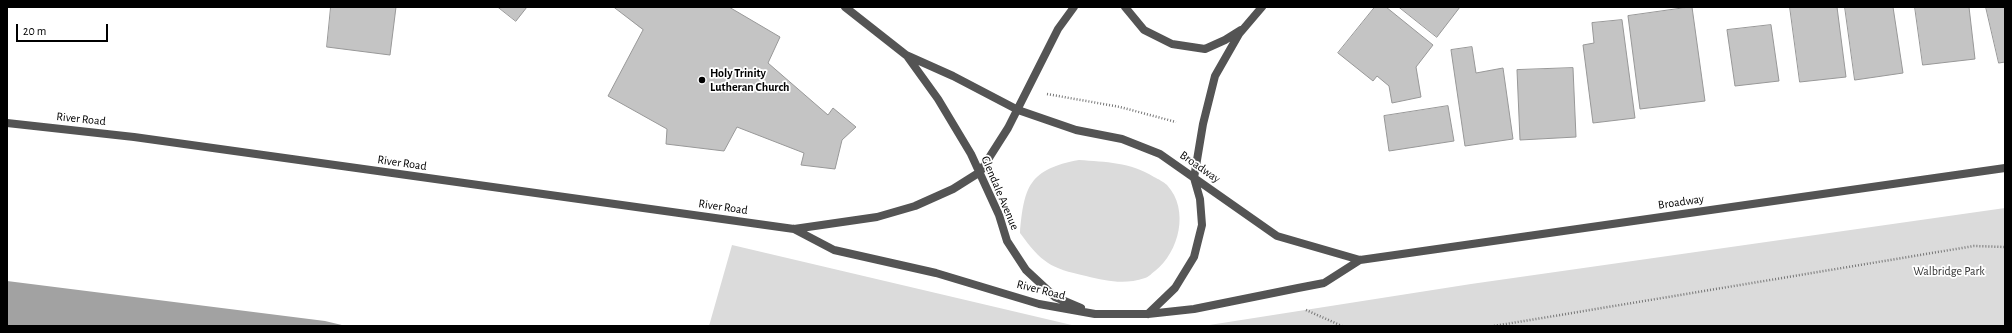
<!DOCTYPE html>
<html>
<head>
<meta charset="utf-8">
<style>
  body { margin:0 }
  #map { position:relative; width:2012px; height:333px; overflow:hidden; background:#fff; font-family:"Alegreya Sans",sans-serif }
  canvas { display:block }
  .frame { position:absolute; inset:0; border:8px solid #000; pointer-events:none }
  .scale { position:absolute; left:16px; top:24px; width:92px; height:18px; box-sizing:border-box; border:2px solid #000; border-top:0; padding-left:5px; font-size:12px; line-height:14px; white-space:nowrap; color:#000; -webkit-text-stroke:3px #fff; paint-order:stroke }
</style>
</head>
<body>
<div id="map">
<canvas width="2012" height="333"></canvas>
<div class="frame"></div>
<div class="scale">20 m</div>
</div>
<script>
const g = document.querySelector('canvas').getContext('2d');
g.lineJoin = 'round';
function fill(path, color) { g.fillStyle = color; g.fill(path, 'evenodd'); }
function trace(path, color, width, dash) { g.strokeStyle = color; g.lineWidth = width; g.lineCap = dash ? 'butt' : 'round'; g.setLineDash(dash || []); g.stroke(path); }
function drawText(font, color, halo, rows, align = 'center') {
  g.font = font + ' "Alegreya Sans",sans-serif'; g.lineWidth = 3.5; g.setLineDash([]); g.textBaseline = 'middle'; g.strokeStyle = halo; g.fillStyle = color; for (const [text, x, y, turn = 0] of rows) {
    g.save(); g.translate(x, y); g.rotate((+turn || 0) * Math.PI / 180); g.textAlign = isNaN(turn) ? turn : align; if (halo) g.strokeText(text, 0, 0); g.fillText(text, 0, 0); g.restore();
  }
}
const green = new Path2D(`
  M 1079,160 C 1106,162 1130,162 1154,177 C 1158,179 1164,182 1167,185 C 1190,210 1179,252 1155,271 C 1152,273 1149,277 1145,278 C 1124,285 1107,281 1086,276 C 1050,268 1042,263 1020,233 C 1024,187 1029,169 1079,160 Z
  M 2005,208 L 2005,326 L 1203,326 L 1471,284 Z
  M 732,245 L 1076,326 L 709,326 Z`);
const water = new Path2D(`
  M 7,281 L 325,321 L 346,326 L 7,326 Z`);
const building = new Path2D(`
  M 331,7 L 396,7 L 390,55 L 327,47 Z
  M 498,7 L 527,7 L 516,21 Z
  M 614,7 L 729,7 L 780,37 L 768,63 L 828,115 L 833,108 L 856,127 L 842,140 L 835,169 L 801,165 L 804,153 L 737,127 L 724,151 L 666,144 L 667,129 L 608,96 L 643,30 Z
  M 1375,7 L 1386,7 L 1433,45 L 1416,67 L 1421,97 L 1392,103 L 1389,86 L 1377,76 L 1373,81 L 1338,53 Z
  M 1399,7 L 1460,7 L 1437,37 Z
  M 1692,7 L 1705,101 L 1640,109 L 1628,16 Z
  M 1790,7 L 1837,7 L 1846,77 L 1800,82 Z
  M 1845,7 L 1893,7 L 1903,73 L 1855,80 Z
  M 1915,7 L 1969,7 L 1975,59 L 1923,65 Z
  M 1986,7 L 2005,7 L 2005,62 L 1999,63 Z
  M 1622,20 L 1635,118 L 1593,123 L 1583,45 L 1594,43 L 1592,23 Z
  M 1771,25 L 1779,81 L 1735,86 L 1727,30 Z
  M 1472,47 L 1476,73 L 1503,68 L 1513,139 L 1465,146 L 1451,50 Z
  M 1573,68 L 1576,137 L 1520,140 L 1517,70 Z
  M 1448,106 L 1454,141 L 1389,151 L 1384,116 Z`);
const path = new Path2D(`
  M 1047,94 L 1120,107 L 1176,122
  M 1306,310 L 1342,326
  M 1494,326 L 1974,246 L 2005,247`);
const tertiary = new Path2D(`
  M 845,7 L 906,55 L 953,76 L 1018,110 L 1076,130 L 1122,139 L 1160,154 L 1277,236 L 1360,260 L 2005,168
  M 1125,7 L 1144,30 L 1172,44 L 1205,49 L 1225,40 L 1241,30
  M 907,56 L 938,99 L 971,154 L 999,215 L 1007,241 L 1026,270 L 1055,297 L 1081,308
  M 7,123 L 134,137 L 794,229 L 877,217 L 915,206 L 953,189 L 980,172 L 1008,128 L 1058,29 L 1074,7
  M 794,229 L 834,250 L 936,273 L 1039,304 L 1095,314 L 1148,314 L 1194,309 L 1298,288 L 1324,283 L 1360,260
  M 1148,314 L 1175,288 L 1194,257 L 1202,225 L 1200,199 L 1194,178 L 1203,124 L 1215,76 L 1239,34 L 1262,7`);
const markers = [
  [702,80,4,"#000"]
];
const poiNames = [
  ["Holy Trinity",710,73],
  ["Lutheran Church",710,87]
];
const streetNames = [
  ["River Road",81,119,6],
  ["River Road",402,163,8],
  ["Broadway",1200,167,35],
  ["Glendale Avenue",1000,193,67],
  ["Broadway",1681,202,-8],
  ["River Road",723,207,8],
  ["River Road",1041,290,14]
];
const parkNames = [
  ["Walbridge Park",1949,271]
];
fill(green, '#dbdbdb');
fill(water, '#a2a2a2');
fill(building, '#c4c4c4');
trace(building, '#989898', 1);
trace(path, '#767676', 2.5, [1, 2]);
trace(tertiary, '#545454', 8);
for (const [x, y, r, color] of markers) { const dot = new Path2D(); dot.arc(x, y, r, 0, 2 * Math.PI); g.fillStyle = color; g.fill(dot); trace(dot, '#fff', 1.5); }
drawText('bold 12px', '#000', '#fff', poiNames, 'left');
drawText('12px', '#000', '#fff', streetNames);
drawText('12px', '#323232', '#fff', parkNames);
</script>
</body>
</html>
